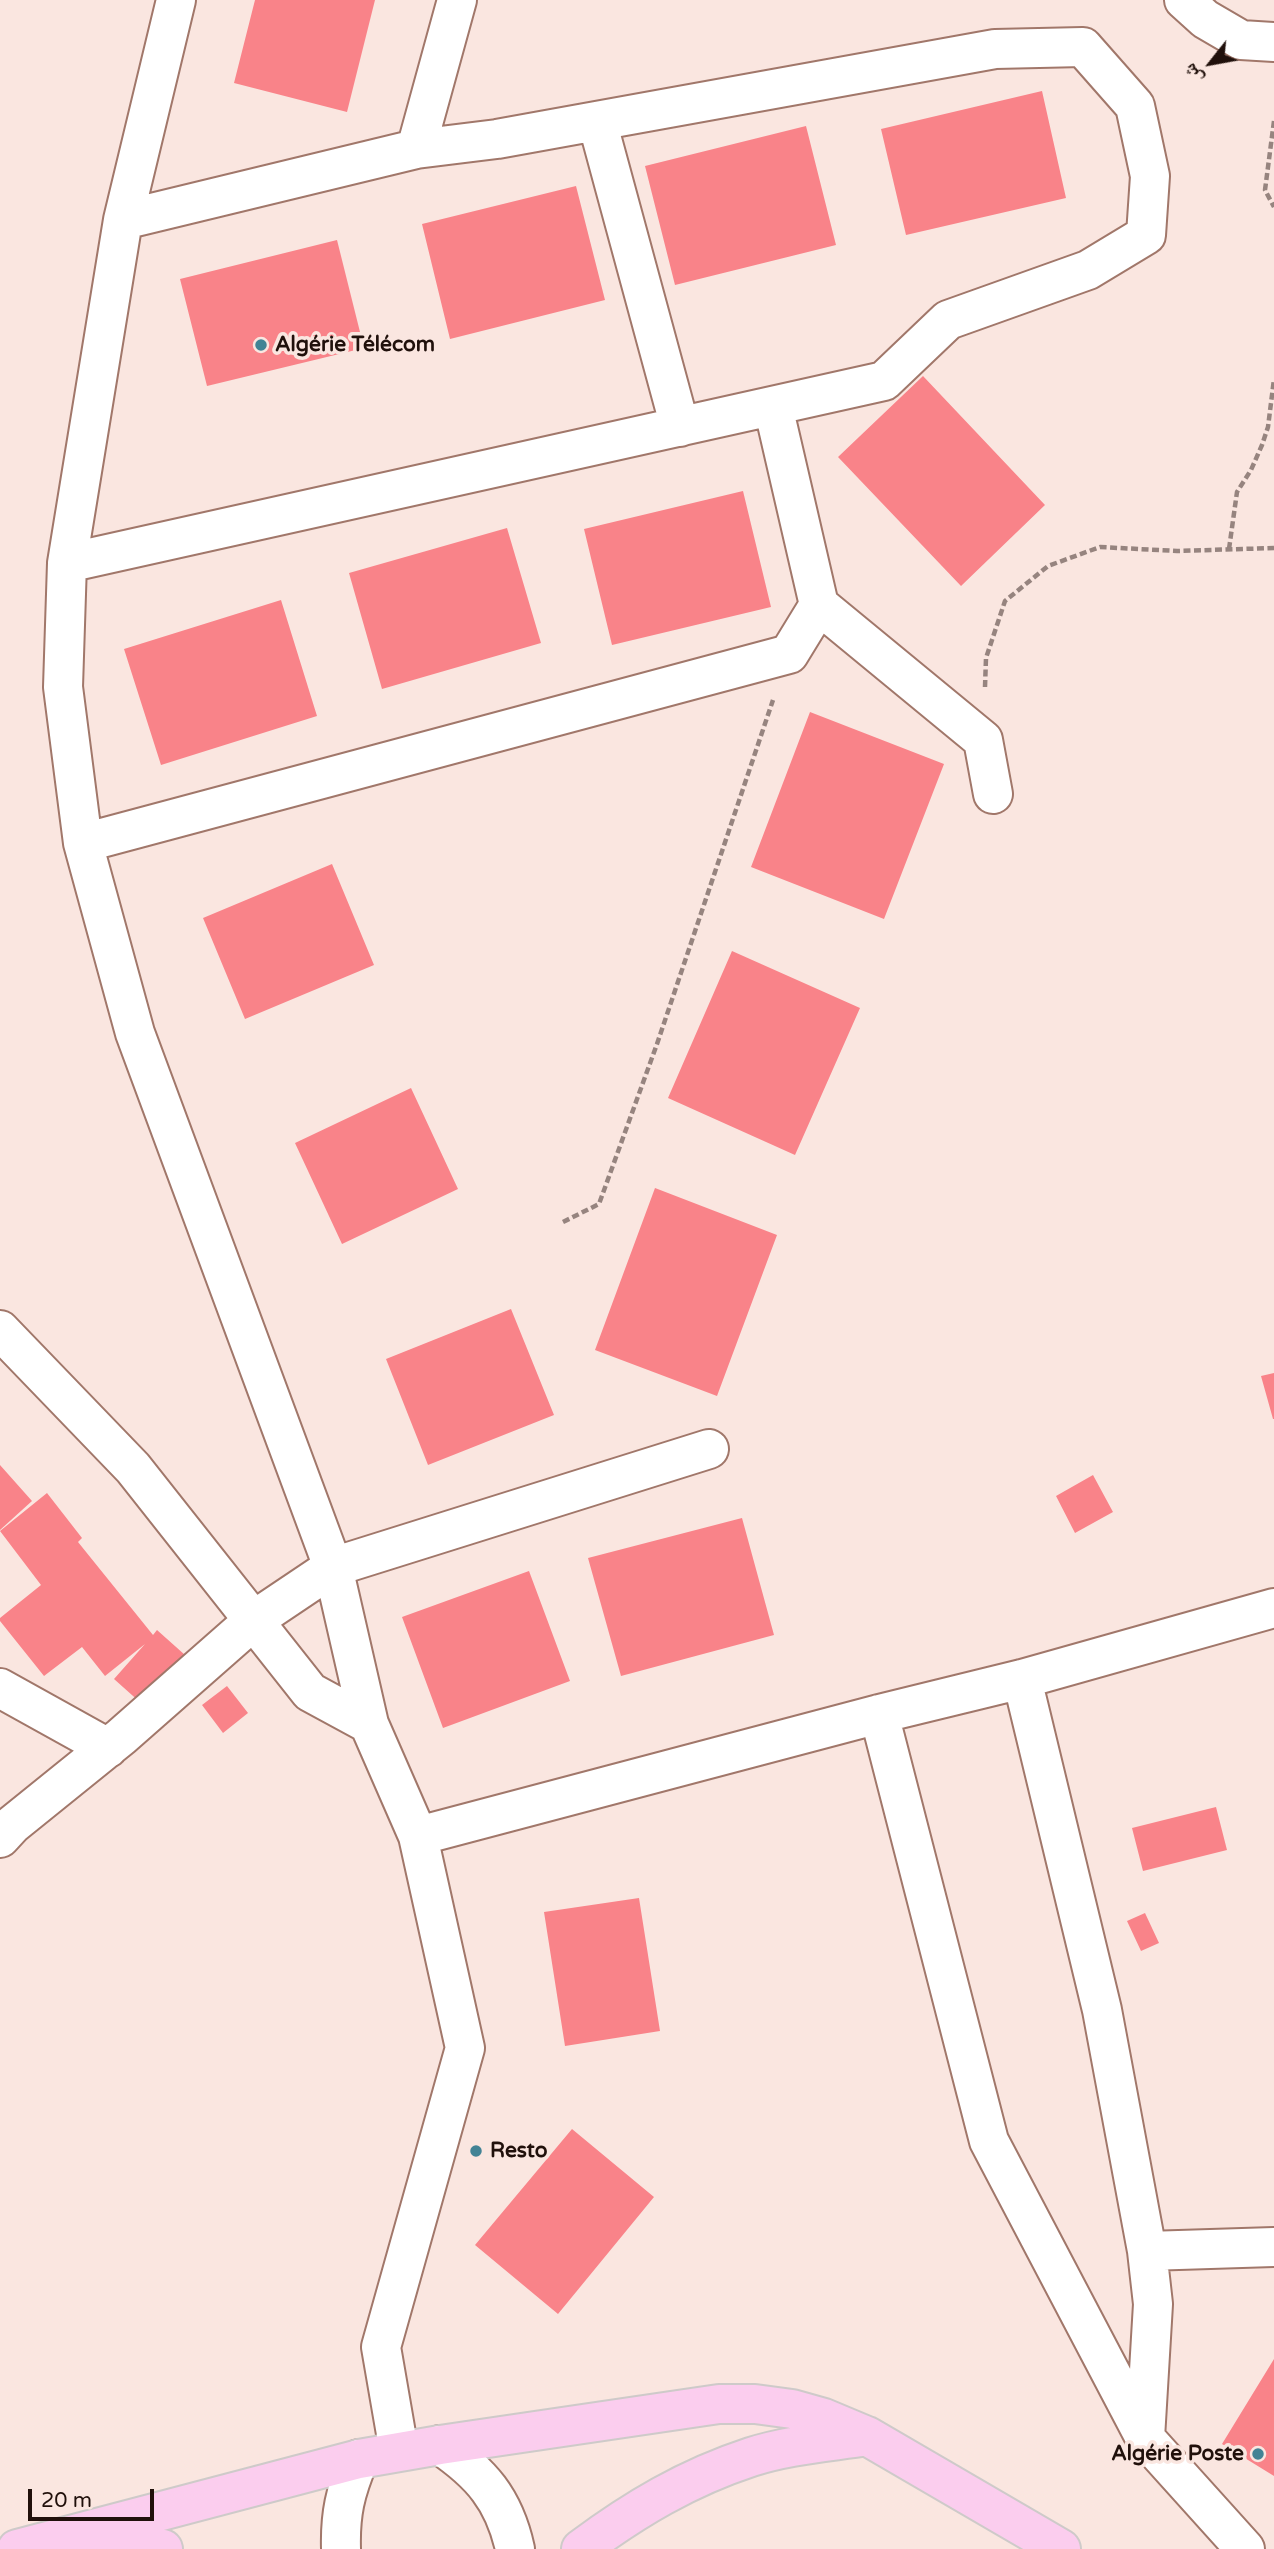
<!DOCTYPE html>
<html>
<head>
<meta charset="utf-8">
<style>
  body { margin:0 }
  #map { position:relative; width:1274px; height:2549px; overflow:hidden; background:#fae6e0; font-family:"Varela Round","Noto Naskh Arabic",sans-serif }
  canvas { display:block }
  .north { position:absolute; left:1176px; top:28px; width:70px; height:70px; -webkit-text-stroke:5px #fae6e0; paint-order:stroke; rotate:239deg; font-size:19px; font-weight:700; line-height:28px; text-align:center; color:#20100b }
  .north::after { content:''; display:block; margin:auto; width:24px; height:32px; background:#20100b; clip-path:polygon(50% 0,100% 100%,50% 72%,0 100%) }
  .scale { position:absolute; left:28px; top:2489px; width:126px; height:32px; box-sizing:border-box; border:4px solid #20100b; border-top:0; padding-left:9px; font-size:21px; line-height:24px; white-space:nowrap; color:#20100b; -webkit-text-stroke:5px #fae6e0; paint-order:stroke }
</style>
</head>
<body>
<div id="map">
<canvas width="1274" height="2549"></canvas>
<div class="north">ش</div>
<div class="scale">20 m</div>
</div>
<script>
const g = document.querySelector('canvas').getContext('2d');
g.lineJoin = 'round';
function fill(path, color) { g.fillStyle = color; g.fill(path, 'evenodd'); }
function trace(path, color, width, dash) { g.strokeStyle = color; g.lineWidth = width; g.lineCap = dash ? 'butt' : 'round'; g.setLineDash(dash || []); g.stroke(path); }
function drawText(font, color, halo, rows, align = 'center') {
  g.font = font + ' "Varela Round",sans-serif'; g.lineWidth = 7; g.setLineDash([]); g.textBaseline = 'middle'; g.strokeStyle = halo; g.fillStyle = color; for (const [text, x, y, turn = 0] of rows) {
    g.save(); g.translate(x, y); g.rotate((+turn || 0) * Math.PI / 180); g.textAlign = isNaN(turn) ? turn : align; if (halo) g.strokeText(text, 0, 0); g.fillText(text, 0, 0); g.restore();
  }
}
const building = new Path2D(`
  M 255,0 L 375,0 L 347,112 L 234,83 Z
  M 1042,91 L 1066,198 L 906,235 L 881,129 Z
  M 806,126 L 836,245 L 675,285 L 645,166 Z
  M 576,186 L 605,300 L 450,339 L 422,224 Z
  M 337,240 L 364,348 L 207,386 L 180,279 Z
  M 923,376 L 1045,505 L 961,586 L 838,457 Z
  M 743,491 L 771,607 L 612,645 L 584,529 Z
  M 507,528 L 541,643 L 382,689 L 349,573 Z
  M 281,600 L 317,716 L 161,765 L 124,649 Z
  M 810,712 L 944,764 L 884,919 L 751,867 Z
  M 332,864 L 374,965 L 245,1019 L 203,918 Z
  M 732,951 L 860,1008 L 795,1155 L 668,1098 Z
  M 411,1088 L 458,1189 L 342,1244 L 295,1143 Z
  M 655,1188 L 777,1235 L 717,1396 L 595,1350 Z
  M 511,1309 L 554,1415 L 428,1465 L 386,1359 Z
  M 1274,1373 L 1274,1419 L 1273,1419 L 1261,1376 Z
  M 0,1465 L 32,1501 L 0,1530 Z
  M 1093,1475 L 1113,1512 L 1075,1533 L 1056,1496 Z
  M 47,1493 L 82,1538 L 78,1542 L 153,1635 L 157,1630 L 185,1655 L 142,1704 L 114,1679 L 145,1644 L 105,1676 L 82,1647 L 44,1676 L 0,1621 L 0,1618 L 41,1585 L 0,1531 Z
  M 742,1518 L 774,1635 L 621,1676 L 588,1558 Z
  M 529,1571 L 570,1681 L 443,1728 L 402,1617 Z
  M 227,1686 L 248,1713 L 223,1733 L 202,1705 Z
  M 1216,1807 L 1227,1850 L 1143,1871 L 1132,1828 Z
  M 639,1898 L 660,2031 L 565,2046 L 544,1912 Z
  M 1145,1913 L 1159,1943 L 1141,1951 L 1127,1921 Z
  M 572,2129 L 654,2197 L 558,2314 L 475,2245 Z
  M 1274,2359 L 1274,2476 L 1222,2444 Z`);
const path = new Path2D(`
  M 1274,121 L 1265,190 L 1274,207
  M 1229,549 L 1237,492 L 1251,470 L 1262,445 L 1268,427 L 1274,379
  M 985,687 L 986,658 L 1005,601 L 1048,566 L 1100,547 L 1177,551 L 1274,548
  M 563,1222 L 599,1204 L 657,1044 L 773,700`);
const minor = new Path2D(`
  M 176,0 L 123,220 L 67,563 L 63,687 L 83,843 L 135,1033 L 333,1567 L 369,1724 L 418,1836 L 465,2048 L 381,2347 L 399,2451
  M 1184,0 L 1205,19 L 1241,40 L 1274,42
  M 597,121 L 680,427
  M 416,149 L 457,0
  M 67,563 L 884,381 L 948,320 L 1088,270 L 1146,235 L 1150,176 L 1135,106 L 1083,47 L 995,49 L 497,139 L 416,149 L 123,220
  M 819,605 L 983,740 L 993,794
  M 83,843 L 789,654 L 819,605 L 773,406
  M 0,1330 L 133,1468 L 310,1692 L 369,1724
  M 1022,1679 L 1102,2010 L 1147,2251 L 1153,2304 L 1145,2438 L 1245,2549
  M 0,1688 L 108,1748
  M 879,1714 L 989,2141 L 1145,2438
  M 418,1836 L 879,1714 L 1022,1679 L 1274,1608
  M 0,1838 L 12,1825 L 121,1737 L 254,1620 L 333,1567 L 709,1449
  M 1147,2251 L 1274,2247
  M 440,2445 C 481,2473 504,2499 515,2549
  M 341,2549 C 340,2514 345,2492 359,2459`);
const major = new Path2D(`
  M 88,2532 L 163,2549
  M 17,2549 L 359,2459 L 440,2445 L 719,2404 L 755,2404 L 792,2409 L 824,2418 L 867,2436 L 1061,2549
  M 581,2549 C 635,2509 687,2478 751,2457 C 788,2445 829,2442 867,2436`);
const markers = [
  [261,345,7,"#428395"],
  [476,2151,7,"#428395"],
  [1258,2454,7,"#428395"]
];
const poiNames = [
  ["Algérie Télécom",275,345],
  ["Resto",490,2151],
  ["Algérie Poste",1244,2454,"right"]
];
fill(building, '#f98389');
trace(minor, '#a1776a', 42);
trace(major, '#cecac9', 42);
trace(path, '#96847f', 4.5, [7, 3.5]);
trace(minor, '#fff', 38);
trace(major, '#fbcdee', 38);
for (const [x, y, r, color] of markers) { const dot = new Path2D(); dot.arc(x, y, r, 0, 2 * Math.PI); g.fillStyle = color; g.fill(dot); trace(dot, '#fae6e0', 2.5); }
drawText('bold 21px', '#20100b', '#fae6e0', poiNames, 'left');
</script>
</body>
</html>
